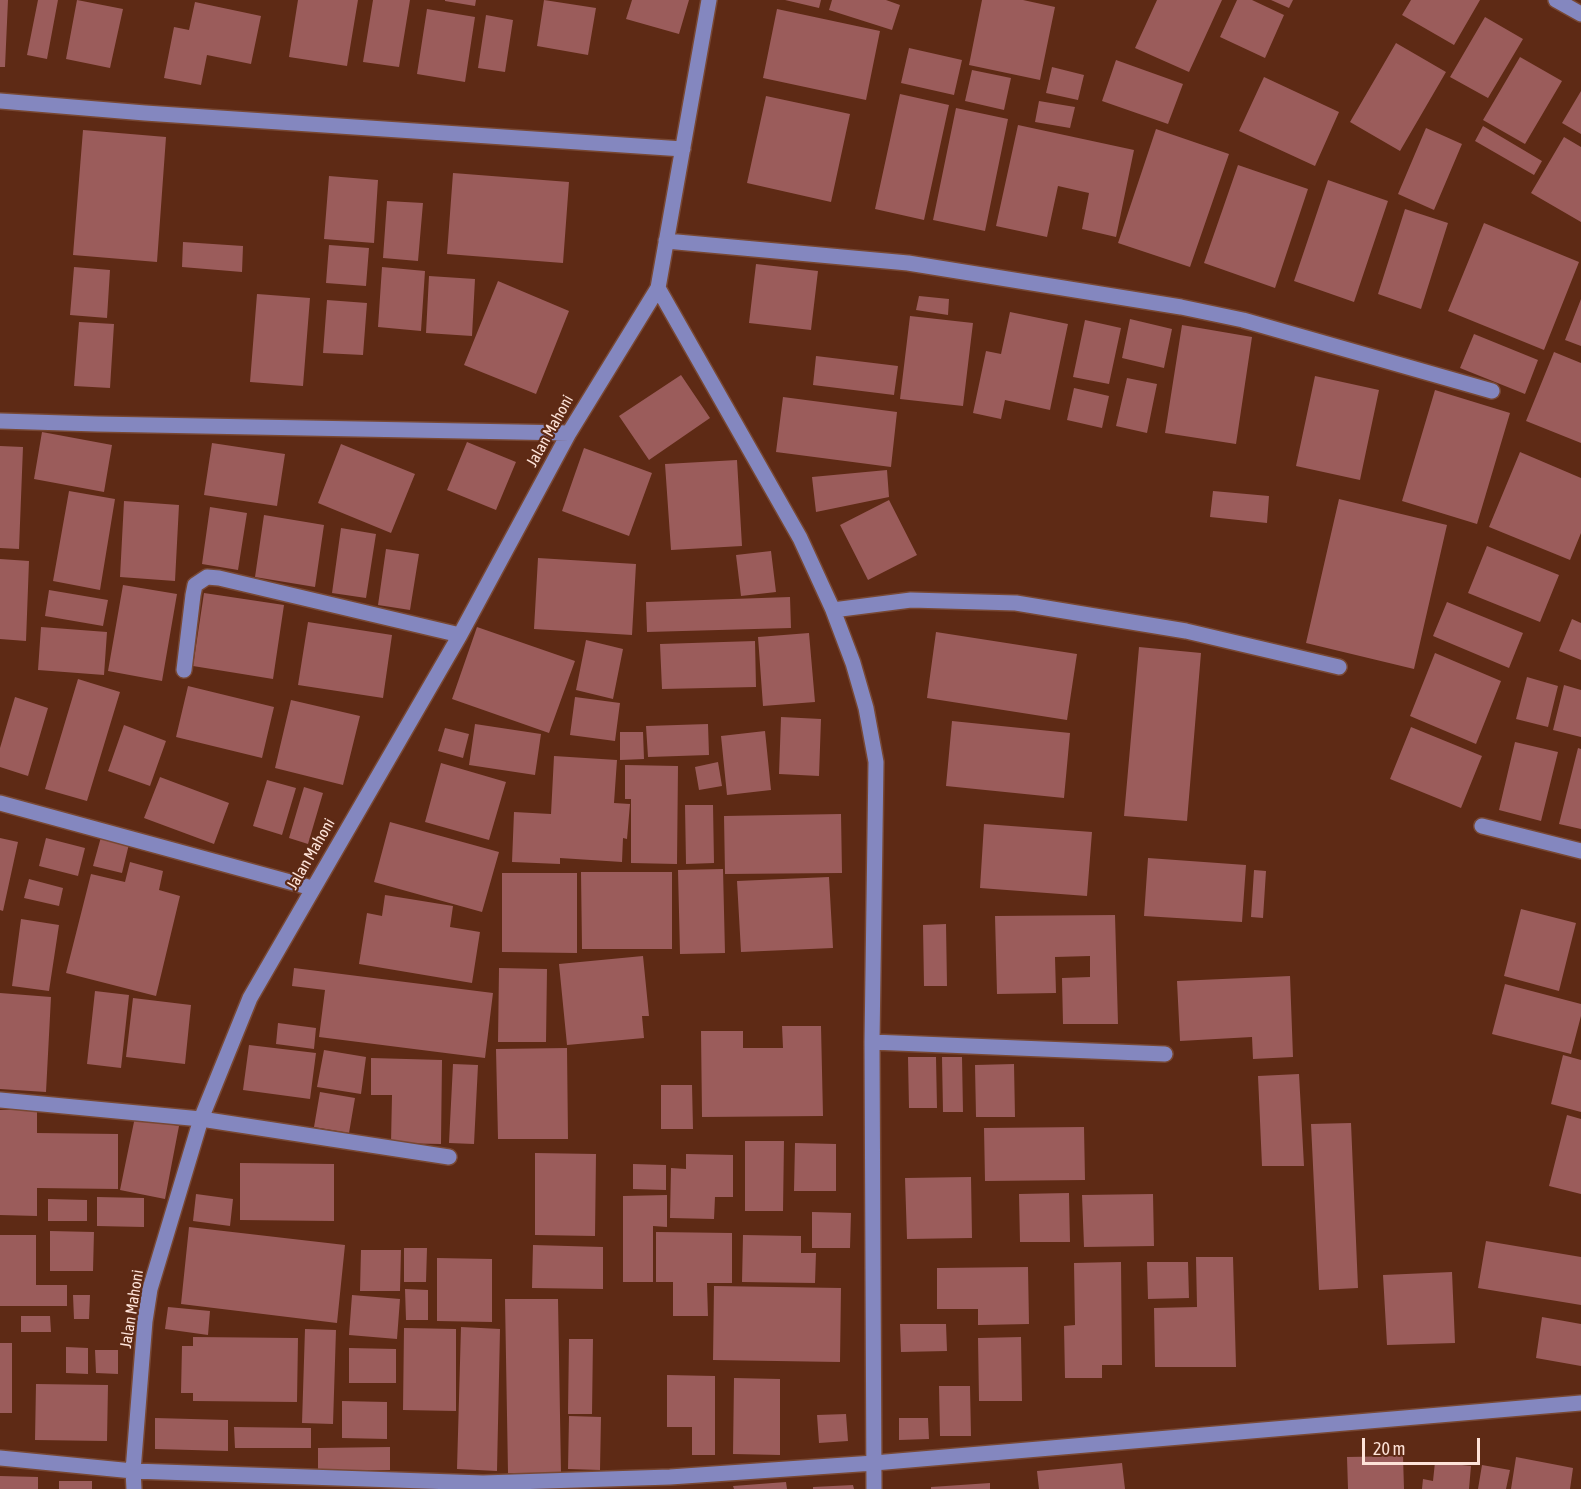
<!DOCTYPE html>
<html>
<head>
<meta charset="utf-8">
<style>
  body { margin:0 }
  #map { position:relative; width:1581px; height:1489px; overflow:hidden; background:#5e2a15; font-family:"Asap Condensed",sans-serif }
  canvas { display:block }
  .scale { position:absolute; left:1362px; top:1438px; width:118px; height:27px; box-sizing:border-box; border:3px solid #fee3d9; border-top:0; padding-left:8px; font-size:18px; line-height:21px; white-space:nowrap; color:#fee3d9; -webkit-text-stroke:4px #5e2a15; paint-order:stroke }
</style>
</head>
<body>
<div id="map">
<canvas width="1581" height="1489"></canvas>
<div class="scale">20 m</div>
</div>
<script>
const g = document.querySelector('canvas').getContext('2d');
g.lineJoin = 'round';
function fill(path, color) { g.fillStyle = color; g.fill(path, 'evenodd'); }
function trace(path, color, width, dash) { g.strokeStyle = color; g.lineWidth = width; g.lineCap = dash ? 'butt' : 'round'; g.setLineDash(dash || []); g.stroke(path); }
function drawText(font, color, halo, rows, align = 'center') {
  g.font = font + ' "Asap Condensed",sans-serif'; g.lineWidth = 4.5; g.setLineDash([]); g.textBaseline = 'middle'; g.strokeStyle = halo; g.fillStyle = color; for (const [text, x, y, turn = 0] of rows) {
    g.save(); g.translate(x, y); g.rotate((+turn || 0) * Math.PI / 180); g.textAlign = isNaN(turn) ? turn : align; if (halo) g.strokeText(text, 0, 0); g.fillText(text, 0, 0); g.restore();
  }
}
const building = new Path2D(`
  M 0,0 L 8,0 L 5,67 L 0,67 Z
  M 38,0 L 58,0 L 47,59 L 27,55 Z
  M 77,0 L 123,9 L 110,68 L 66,59 Z
  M 298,0 L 358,0 L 347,66 L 289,57 Z
  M 373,0 L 410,0 L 399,67 L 363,62 Z
  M 445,0 L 476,0 L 475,6 L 445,1 Z
  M 544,0 L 596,8 L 588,55 L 537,46 Z
  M 632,0 L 689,0 L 679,34 L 626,19 Z
  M 785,0 L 821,0 L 819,8 Z
  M 832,0 L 886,0 L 900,5 L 892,30 L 829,10 Z
  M 982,0 L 1023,0 L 1055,7 L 1040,80 L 969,65 Z
  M 1157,0 L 1222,0 L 1189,72 L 1135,48 Z
  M 1237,0 L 1252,0 L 1284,15 L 1265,58 L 1220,37 Z
  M 1271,0 L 1293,0 L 1289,8 Z
  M 1411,0 L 1480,0 L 1454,45 L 1402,15 Z
  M 195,2 L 261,16 L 251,64 L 207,55 L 201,85 L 164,78 L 174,27 L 189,30 Z
  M 427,9 L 475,17 L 465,82 L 417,74 Z
  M 777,9 L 880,31 L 866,100 L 763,78 Z
  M 486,15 L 513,20 L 505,72 L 478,68 Z
  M 1485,17 L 1523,39 L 1488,98 L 1450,77 Z
  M 1396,43 L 1446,72 L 1400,151 L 1350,122 Z
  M 909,48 L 962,60 L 954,95 L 901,83 Z
  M 1520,57 L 1562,81 L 1525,144 L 1483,120 Z
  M 1116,60 L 1183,84 L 1168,124 L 1102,101 Z
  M 1052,67 L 1084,75 L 1078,100 L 1046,93 Z
  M 972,70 L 1011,78 L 1004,110 L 965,101 Z
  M 1264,77 L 1339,112 L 1315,166 L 1239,131 Z
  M 1581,91 L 1581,134 L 1562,123 Z
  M 900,94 L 949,105 L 924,220 L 875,209 Z
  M 766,96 L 850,114 L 831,202 L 747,183 Z
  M 1039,101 L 1075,107 L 1070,128 L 1035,122 Z
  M 956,108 L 1008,119 L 985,231 L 933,220 Z
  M 1018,125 L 1134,150 L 1116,237 L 1082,229 L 1089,193 L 1058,186 L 1047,237 L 996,226 Z
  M 1483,126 L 1542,161 L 1534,175 L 1475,141 Z
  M 1426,128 L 1462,144 L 1434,210 L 1398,194 Z
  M 1156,129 L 1229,154 L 1190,267 L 1118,243 Z
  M 83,130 L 166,137 L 157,262 L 73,255 Z
  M 1564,137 L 1581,147 L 1581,222 L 1531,193 Z
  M 1238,165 L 1308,189 L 1275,288 L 1204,263 Z
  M 453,173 L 569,182 L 563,263 L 447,254 Z
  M 329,176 L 378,180 L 374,243 L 324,239 Z
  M 1328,180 L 1388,201 L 1354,302 L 1294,281 Z
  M 387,201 L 423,203 L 418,261 L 383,258 Z
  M 1405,209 L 1448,223 L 1421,309 L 1378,294 Z
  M 1484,223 L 1579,262 L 1544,350 L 1448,311 Z
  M 183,242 L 243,246 L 242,272 L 182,267 Z
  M 329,245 L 369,248 L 366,286 L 326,283 Z
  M 756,264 L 818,271 L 811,330 L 749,323 Z
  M 74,267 L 110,270 L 107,318 L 70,315 Z
  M 382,267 L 425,271 L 421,331 L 378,327 Z
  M 429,276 L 475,279 L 472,336 L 426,333 Z
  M 498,281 L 569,311 L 536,394 L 464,365 Z
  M 257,294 L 310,298 L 303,386 L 250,382 Z
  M 919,296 L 949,299 L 948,315 L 916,310 Z
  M 1581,299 L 1581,346 L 1565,340 Z
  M 327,300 L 367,303 L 363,355 L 323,353 Z
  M 1010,312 L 1068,324 L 1050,410 L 1005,400 L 1001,419 L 973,413 L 986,351 L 1001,354 Z
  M 910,316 L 973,323 L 963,406 L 900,399 Z
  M 1130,319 L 1172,329 L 1164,368 L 1122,358 Z
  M 1085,320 L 1121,328 L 1109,384 L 1073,377 Z
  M 79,322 L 114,324 L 110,388 L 74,386 Z
  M 1182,325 L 1252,337 L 1236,444 L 1165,433 Z
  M 1474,334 L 1538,360 L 1525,394 L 1460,368 Z
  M 1554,352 L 1581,363 L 1581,443 L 1526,421 Z
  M 816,356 L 898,366 L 894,395 L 813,385 Z
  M 681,375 L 710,418 L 649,460 L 619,416 Z
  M 1315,376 L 1379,390 L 1360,480 L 1296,466 Z
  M 1127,378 L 1157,384 L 1147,433 L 1116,426 Z
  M 1074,388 L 1109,396 L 1102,428 L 1067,420 Z
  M 1435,390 L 1510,413 L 1477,524 L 1402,501 Z
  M 783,397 L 897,412 L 891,467 L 776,452 Z
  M 42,432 L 112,445 L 104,492 L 34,479 Z
  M 467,442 L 516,462 L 496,510 L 447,490 Z
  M 212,443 L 285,454 L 277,506 L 204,495 Z
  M 341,444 L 415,474 L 391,533 L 318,503 Z
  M 0,446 L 23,447 L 19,549 L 0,548 Z
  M 584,448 L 652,473 L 629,536 L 562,511 Z
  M 1520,452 L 1581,478 L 1581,533 L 1570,560 L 1489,527 Z
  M 737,460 L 742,546 L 671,550 L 665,464 Z
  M 887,470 L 889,497 L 816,512 L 812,477 Z
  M 69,491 L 115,499 L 100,590 L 53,581 Z
  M 1213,491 L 1269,496 L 1267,523 L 1210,517 Z
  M 1339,499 L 1447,525 L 1414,669 L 1306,643 Z
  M 889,500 L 917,555 L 868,580 L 840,525 Z
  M 124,501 L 179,505 L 175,581 L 120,577 Z
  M 210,507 L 247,513 L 238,570 L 202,564 Z
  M 264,515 L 324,525 L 315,587 L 255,577 Z
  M 341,528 L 376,534 L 366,598 L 332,593 Z
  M 1487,546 L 1559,575 L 1540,622 L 1468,593 Z
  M 386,549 L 419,554 L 410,610 L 378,605 Z
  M 771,551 L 776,592 L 741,596 L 736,555 Z
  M 538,558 L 636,564 L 632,635 L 534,629 Z
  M 0,559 L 29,561 L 26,641 L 0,639 Z
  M 123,585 L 177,594 L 162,681 L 108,671 Z
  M 49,590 L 108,600 L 103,626 L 45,616 Z
  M 204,593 L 284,605 L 273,679 L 193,666 Z
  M 790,597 L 791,628 L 647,632 L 646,602 Z
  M 1447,602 L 1523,633 L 1509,668 L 1433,636 Z
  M 1572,619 L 1581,623 L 1581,660 L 1559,651 Z
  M 308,622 L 392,635 L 383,698 L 298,685 Z
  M 41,627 L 107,632 L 104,675 L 38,670 Z
  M 477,627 L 575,661 L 549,733 L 452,699 Z
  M 936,632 L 1077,654 L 1067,720 L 927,698 Z
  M 809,633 L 815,702 L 763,706 L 758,637 Z
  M 586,640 L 623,649 L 613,699 L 576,690 Z
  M 755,641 L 756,687 L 662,689 L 660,644 Z
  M 1139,647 L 1201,653 L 1187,821 L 1124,816 Z
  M 1435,653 L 1501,681 L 1476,744 L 1410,716 Z
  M 1527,677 L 1558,686 L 1548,727 L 1516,719 Z
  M 78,679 L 120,692 L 87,801 L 45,789 Z
  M 1564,685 L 1581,690 L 1581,737 L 1553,730 Z
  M 188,686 L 274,707 L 262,758 L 176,737 Z
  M 15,697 L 48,708 L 28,776 L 0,767 L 0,748 Z
  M 575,697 L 620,703 L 615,741 L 570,735 Z
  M 291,700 L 360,716 L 343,785 L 275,768 Z
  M 781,717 L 821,719 L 819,776 L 779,774 Z
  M 952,721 L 1070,733 L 1064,798 L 946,786 Z
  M 475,724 L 541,734 L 535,775 L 469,765 Z
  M 708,724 L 709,755 L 648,757 L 646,726 Z
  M 124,725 L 166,741 L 150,786 L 108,771 Z
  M 1411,727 L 1482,756 L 1461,808 L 1390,779 Z
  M 445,728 L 469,734 L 463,758 L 438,751 Z
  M 765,731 L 771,790 L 727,795 L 721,736 Z
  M 620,732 L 643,732 L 644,759 L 620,760 Z
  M 1515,742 L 1558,752 L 1541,821 L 1499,810 Z
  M 1578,748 L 1581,749 L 1581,829 L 1559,824 Z
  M 554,756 L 617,760 L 614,803 L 630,804 L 627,839 L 623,838 L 622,862 L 560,858 L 560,864 L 512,862 L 514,812 L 551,814 Z
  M 718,762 L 722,786 L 699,790 L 695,767 Z
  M 441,763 L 506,782 L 489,840 L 425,822 Z
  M 625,765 L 678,766 L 677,864 L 631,863 L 631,799 L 625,799 Z
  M 160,777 L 229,803 L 214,844 L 144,818 Z
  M 267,780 L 296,788 L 282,835 L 253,826 Z
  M 304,787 L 323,793 L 308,844 L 289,838 Z
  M 685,805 L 713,805 L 714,863 L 686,864 Z
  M 841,814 L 842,873 L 725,874 L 724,816 Z
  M 390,822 L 499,852 L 482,912 L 374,882 Z
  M 984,824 L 1092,832 L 1087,896 L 980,888 Z
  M 101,837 L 129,844 L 122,873 L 93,866 Z
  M 0,838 L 18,842 L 3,911 L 0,910 Z
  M 46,838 L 85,848 L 78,876 L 39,866 Z
  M 1148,858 L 1246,865 L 1242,922 L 1144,916 Z
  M 130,862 L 163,871 L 159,890 L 180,896 L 156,996 L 66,973 L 91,874 L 125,882 Z
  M 723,869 L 725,953 L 680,954 L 678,870 Z
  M 1254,870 L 1266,871 L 1263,918 L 1251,917 Z
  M 581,872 L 672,872 L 672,949 L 582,949 Z
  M 502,873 L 577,873 L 577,953 L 502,952 Z
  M 829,877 L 833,948 L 741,952 L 737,881 Z
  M 29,879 L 63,888 L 59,906 L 24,898 Z
  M 385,895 L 453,906 L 450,927 L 480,932 L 472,983 L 359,964 L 367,913 L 382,916 Z
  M 1521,909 L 1576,923 L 1559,991 L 1504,976 Z
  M 1115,915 L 1118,1024 L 1063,1024 L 1062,978 L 1090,977 L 1090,956 L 1055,957 L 1056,993 L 997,994 L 995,916 Z
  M 21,919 L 59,925 L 49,991 L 12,986 Z
  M 946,924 L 947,986 L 924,986 L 923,925 Z
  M 643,956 L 649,1016 L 642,1016 L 644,1038 L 567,1045 L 559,964 Z
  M 294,968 L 493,993 L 485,1058 L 319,1037 L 325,990 L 292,986 Z
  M 499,968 L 547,969 L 546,1042 L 498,1042 Z
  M 1290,976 L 1293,1057 L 1253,1059 L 1252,1037 L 1180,1041 L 1177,981 Z
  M 1505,984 L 1581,1004 L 1581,1016 L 1571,1054 L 1492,1034 Z
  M 95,991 L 129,995 L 121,1068 L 87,1064 Z
  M 0,993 L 51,997 L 46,1092 L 0,1089 Z
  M 133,998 L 191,1005 L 185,1064 L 126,1057 Z
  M 278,1023 L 316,1028 L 314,1049 L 276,1044 Z
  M 782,1026 L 821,1026 L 823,1116 L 702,1117 L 701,1031 L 743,1031 L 743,1048 L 783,1048 Z
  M 249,1045 L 316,1053 L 310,1099 L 243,1090 Z
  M 567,1048 L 568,1139 L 498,1139 L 496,1049 Z
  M 324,1050 L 366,1057 L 361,1094 L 317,1087 Z
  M 1563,1055 L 1581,1060 L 1581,1112 L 1551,1104 Z
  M 908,1057 L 936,1057 L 937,1108 L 909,1108 Z
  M 942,1057 L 962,1057 L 963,1112 L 943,1112 Z
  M 371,1058 L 442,1060 L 441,1144 L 391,1143 L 392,1095 L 371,1095 Z
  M 453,1064 L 478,1065 L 474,1144 L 449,1143 Z
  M 1014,1064 L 1015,1117 L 976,1117 L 975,1065 Z
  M 1299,1074 L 1304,1166 L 1262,1166 L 1258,1076 Z
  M 661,1085 L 692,1085 L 693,1129 L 661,1129 Z
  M 320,1092 L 355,1098 L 349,1133 L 314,1127 Z
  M 0,1110 L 37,1110 L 37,1133 L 118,1134 L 118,1189 L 37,1188 L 37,1216 L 0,1215 Z
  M 1567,1115 L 1581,1119 L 1581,1194 L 1549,1186 Z
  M 135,1117 L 179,1126 L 165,1199 L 120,1190 Z
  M 1351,1123 L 1358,1288 L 1319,1290 L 1311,1124 Z
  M 1084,1127 L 1085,1180 L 985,1181 L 984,1128 Z
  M 745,1141 L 784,1141 L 783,1211 L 745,1211 Z
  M 795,1143 L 836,1144 L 836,1191 L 794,1191 Z
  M 535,1153 L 596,1154 L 595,1236 L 535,1235 Z
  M 686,1154 L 733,1155 L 733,1197 L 715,1197 L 714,1219 L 670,1218 L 671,1168 L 686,1169 Z
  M 240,1163 L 334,1164 L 334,1221 L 240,1220 Z
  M 633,1164 L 666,1165 L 666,1190 L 633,1189 Z
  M 971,1177 L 972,1238 L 907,1239 L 905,1178 Z
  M 1069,1193 L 1070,1242 L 1020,1242 L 1019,1194 Z
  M 196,1194 L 233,1199 L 230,1226 L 193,1221 Z
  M 1153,1194 L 1154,1246 L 1084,1247 L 1082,1195 Z
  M 667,1195 L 667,1227 L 653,1226 L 653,1282 L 623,1282 L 623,1196 Z
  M 97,1197 L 144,1198 L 144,1227 L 97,1226 Z
  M 48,1199 L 87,1200 L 87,1221 L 48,1221 Z
  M 812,1212 L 851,1213 L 850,1248 L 812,1248 Z
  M 189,1227 L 345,1245 L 337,1323 L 181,1304 Z
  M 50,1231 L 94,1232 L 93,1271 L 50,1271 Z
  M 656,1232 L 732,1233 L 732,1283 L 707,1283 L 708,1316 L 673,1316 L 673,1282 L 656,1282 Z
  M 0,1235 L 36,1235 L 36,1285 L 67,1285 L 67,1306 L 0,1306 Z
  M 743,1235 L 801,1236 L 801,1253 L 816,1253 L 815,1283 L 742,1282 Z
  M 1486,1241 L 1581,1257 L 1581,1305 L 1478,1288 Z
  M 533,1245 L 603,1247 L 603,1289 L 532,1288 Z
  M 404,1248 L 427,1248 L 426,1282 L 404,1282 Z
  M 361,1250 L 401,1250 L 400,1291 L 360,1291 Z
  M 1196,1257 L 1233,1257 L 1236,1367 L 1155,1367 L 1154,1308 L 1197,1307 Z
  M 437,1258 L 492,1259 L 492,1322 L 437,1321 Z
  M 1121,1262 L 1122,1365 L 1102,1365 L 1102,1378 L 1065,1378 L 1064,1326 L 1075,1325 L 1074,1263 Z
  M 1147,1262 L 1188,1262 L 1189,1298 L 1148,1299 Z
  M 1028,1267 L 1029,1324 L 978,1325 L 978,1309 L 937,1309 L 937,1268 Z
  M 1452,1272 L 1455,1343 L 1387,1345 L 1383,1275 Z
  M 714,1286 L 841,1288 L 840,1362 L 713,1360 Z
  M 405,1289 L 428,1290 L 428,1320 L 406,1320 Z
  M 73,1295 L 90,1295 L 89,1319 L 74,1319 Z
  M 352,1295 L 400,1299 L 397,1339 L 349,1335 Z
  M 505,1299 L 558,1299 L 561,1473 L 508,1473 Z
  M 168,1307 L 210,1311 L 208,1335 L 165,1329 Z
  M 21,1316 L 50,1316 L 51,1332 L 21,1332 Z
  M 1542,1317 L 1581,1324 L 1581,1366 L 1536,1358 Z
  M 900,1324 L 946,1324 L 947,1351 L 901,1352 Z
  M 461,1327 L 500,1329 L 497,1471 L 457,1469 Z
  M 404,1328 L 456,1329 L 456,1411 L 403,1410 Z
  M 305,1329 L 336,1330 L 333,1424 L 302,1423 Z
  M 193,1337 L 298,1338 L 297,1402 L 193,1401 L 193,1393 L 181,1393 L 182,1346 L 193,1346 Z
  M 1021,1337 L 1022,1401 L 979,1401 L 978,1338 Z
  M 569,1339 L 593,1339 L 592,1414 L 568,1414 Z
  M 0,1343 L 12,1343 L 12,1413 L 0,1413 Z
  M 66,1347 L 88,1348 L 88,1374 L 66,1373 Z
  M 349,1348 L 396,1349 L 396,1383 L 349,1383 Z
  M 95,1350 L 118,1350 L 118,1374 L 96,1373 Z
  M 667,1375 L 715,1376 L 715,1455 L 692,1455 L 692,1427 L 667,1427 Z
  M 734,1378 L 780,1379 L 780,1455 L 733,1454 Z
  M 36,1384 L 108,1385 L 107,1441 L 35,1440 Z
  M 939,1386 L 970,1386 L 971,1436 L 940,1436 Z
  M 342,1401 L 387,1402 L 387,1439 L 342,1438 Z
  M 846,1414 L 848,1441 L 819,1443 L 817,1415 Z
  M 569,1416 L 601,1417 L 600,1470 L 568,1469 Z
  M 155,1418 L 228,1420 L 228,1451 L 155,1449 Z
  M 899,1418 L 928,1418 L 929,1439 L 899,1440 Z
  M 234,1427 L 311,1428 L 311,1448 L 235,1448 Z
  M 390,1447 L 390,1470 L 318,1471 L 318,1448 Z
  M 1403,1456 L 1404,1489 L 1348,1489 L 1347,1457 Z
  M 1516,1457 L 1573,1468 L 1570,1489 L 1511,1489 Z
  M 1435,1462 L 1471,1466 L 1469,1489 L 1422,1489 L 1423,1479 L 1433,1481 Z
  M 1122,1463 L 1125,1489 L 1039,1489 L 1037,1471 Z
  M 1482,1465 L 1510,1470 L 1506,1489 L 1478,1489 Z
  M 0,1476 L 38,1477 L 38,1489 L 0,1489 Z
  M 59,1481 L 92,1481 L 92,1489 L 59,1489 Z
  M 786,1482 L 787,1489 L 734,1489 L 733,1486 Z
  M 990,1483 L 990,1489 L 931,1489 L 931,1487 Z
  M 853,1485 L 854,1489 L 813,1489 L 813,1487 Z`);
const minor = new Path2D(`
  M 709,0 L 658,288 L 800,538 L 833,610 L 853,663 L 866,708 L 876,762 L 872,1042 L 874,1489
  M 1556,0 L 1581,14
  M 0,101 L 145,113 L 683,149
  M 666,241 L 908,263 L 1181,307 L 1243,320 L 1492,391
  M 0,421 L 97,424 L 569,433
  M 833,610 L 911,600 L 1016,603 L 1186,631 L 1339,667
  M 184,670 L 193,595 L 195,585 L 207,577 L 219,578 L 460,635
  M 0,803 L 312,888
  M 1482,826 L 1581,851
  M 872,1042 L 1165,1054
  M 0,1100 L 201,1119 L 449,1157
  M 0,1458 L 133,1471 L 483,1483 L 670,1477 L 874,1463 L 1581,1403
  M 134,1489 L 133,1471 L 145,1321 L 150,1289 L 201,1119 L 250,998 L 460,635 L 569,433 L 658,288`);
const streetNames = [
  ["Jalan Mahoni",550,431,-61],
  ["Jalan Mahoni",311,854,-60],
  ["Jalan Mahoni",132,1309,-81]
];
fill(building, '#9b5c5b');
trace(minor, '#784834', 18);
trace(minor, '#8487bf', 15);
drawText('16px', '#fee3d9', '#5e2a15', streetNames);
</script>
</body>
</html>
